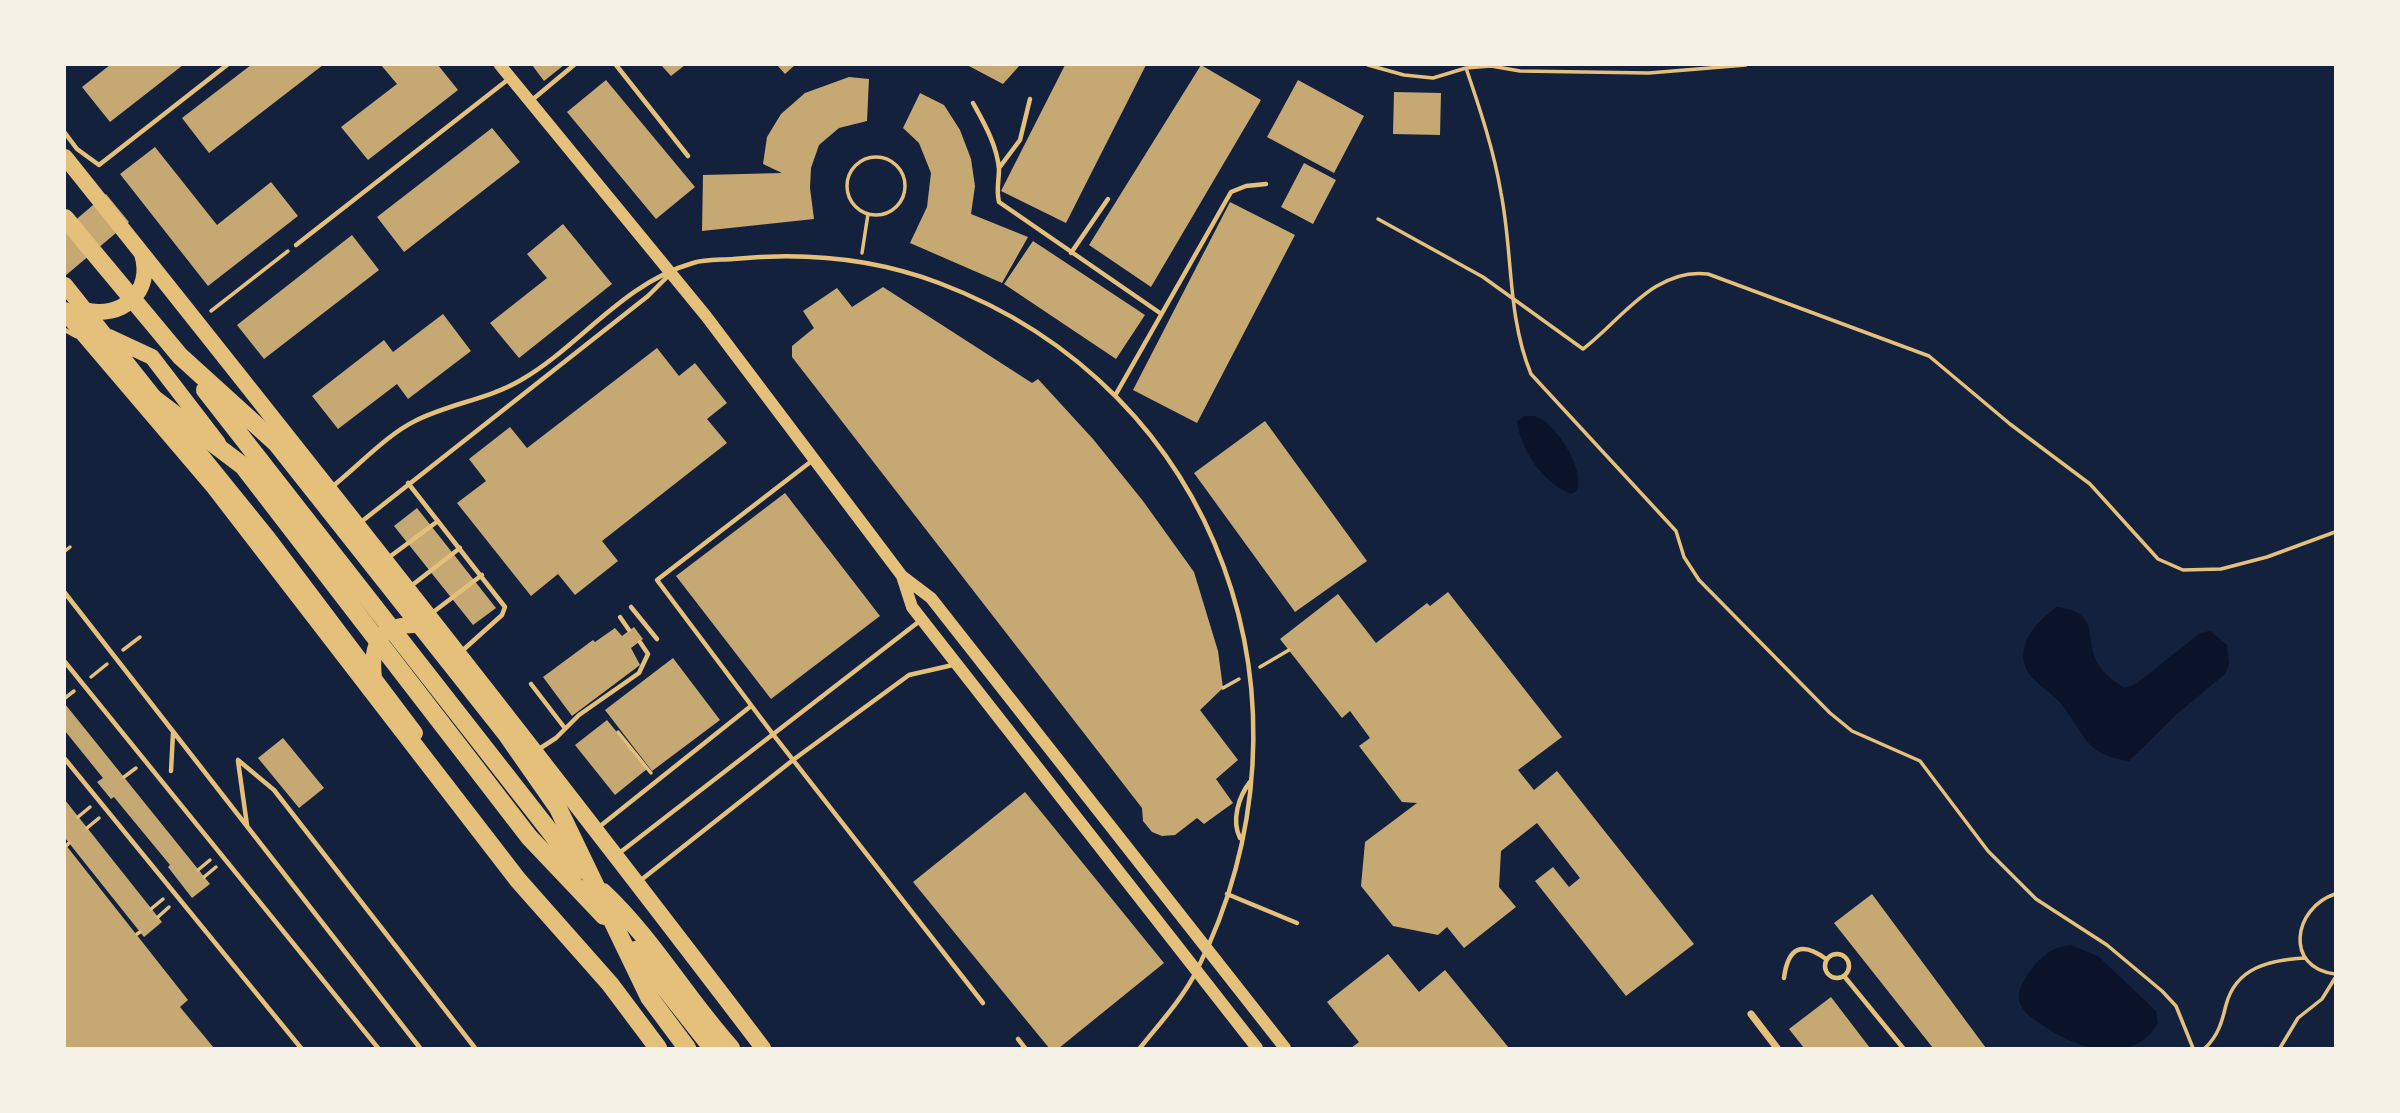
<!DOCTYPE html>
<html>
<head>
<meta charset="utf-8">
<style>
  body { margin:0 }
  #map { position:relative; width:2400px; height:1113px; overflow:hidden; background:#14213d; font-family:"Source Sans 3",sans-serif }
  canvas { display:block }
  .frame { position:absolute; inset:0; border:66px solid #f6f1e7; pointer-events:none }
</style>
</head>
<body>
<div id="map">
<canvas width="2400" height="1113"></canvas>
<div class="frame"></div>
</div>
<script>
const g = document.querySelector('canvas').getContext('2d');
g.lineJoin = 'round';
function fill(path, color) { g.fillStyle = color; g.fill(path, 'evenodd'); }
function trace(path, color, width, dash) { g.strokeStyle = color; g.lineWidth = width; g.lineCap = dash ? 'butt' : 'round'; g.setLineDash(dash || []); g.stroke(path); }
const water = new Path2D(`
  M 1524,416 C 1531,416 1535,415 1541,419 C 1559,429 1585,471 1577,491 L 1571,494 C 1542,482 1522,452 1517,422 Z
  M 2057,607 C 2102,612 2083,640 2099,665 C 2104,674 2116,683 2125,688 L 2137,683 L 2200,633 L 2210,631 L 2227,645 L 2229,664 L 2225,674 L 2178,713 L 2129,761 C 2085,755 2086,736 2062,705 C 2053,694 2039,686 2030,675 C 2011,649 2036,621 2057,607 Z
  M 2070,945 L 2098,956 L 2156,1011 L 2158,1023 C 2134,1066 2078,1050 2044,1026 C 2034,1019 2022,1013 2019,1000 C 2017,990 2025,978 2031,970 C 2040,956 2054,947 2070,945 Z`);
const building = new Path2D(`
  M 110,65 L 183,65 L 110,122 L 82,87 Z
  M 251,65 L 323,65 L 209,153 L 182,118 Z
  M 381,65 L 438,65 L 458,90 L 368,160 L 341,127 L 397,84 Z
  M 532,65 L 564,65 L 544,81 Z
  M 661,65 L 685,65 L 671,76 Z
  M 777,65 L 795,65 L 785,74 Z
  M 967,65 L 1020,65 L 1003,84 Z
  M 1065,65 L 1146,65 L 1066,223 L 1001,191 Z
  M 1201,65 L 1261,100 L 1151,287 L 1089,245 Z
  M 849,77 L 869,79 L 867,121 L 839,128 L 819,145 L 811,168 L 810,188 L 814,219 L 702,231 L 703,175 L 782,173 L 763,164 L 767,137 L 781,114 L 805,93 Z
  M 606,80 L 695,187 L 656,219 L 567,112 Z
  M 1298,80 L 1364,116 L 1334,173 L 1267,137 Z
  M 1394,92 L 1441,93 L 1440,135 L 1393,134 Z
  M 920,93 L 944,105 L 960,130 L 971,159 L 975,186 L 971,214 L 1028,237 L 1002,283 L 910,243 L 927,207 L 931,173 L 919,143 L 903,128 Z
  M 492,128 L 520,162 L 404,252 L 377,217 Z
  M 155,147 L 217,225 L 271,182 L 298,216 L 208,286 L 120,174 Z
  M 1304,163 L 1336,180 L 1313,224 L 1281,207 Z
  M 106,194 L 129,222 L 65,276 L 65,229 Z
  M 1230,202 L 1295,235 L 1197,423 L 1133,390 Z
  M 563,224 L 612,284 L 519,358 L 490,323 L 547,278 L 527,254 Z
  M 352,235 L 379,270 L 264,359 L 237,325 Z
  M 1033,241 L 1145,315 L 1116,359 L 1004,284 Z
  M 883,287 L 1032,383 L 1038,379 L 1093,439 L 1143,501 L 1194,572 L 1218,651 L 1223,688 L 1200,710 L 1238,760 L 1216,779 L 1233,803 L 1204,824 L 1197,818 L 1175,835 L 1162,836 L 1152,832 L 1143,821 L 1142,808 L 792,357 L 792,346 L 814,328 L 803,311 L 837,288 L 852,307 Z
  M 443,314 L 471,351 L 408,399 L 397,384 L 338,429 L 312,396 L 384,340 L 393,352 Z
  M 657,348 L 679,376 L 695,363 L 727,403 L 707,419 L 727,443 L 602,541 L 618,561 L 575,595 L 558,574 L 531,596 L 457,503 L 486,481 L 469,459 L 510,427 L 527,448 Z
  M 1265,421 L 1367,561 L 1295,612 L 1194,473 Z
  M 785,493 L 880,616 L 771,699 L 676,576 Z
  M 417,508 L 496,608 L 473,625 L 394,526 Z
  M 1448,592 L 1562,737 L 1518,770 L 1534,790 L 1557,771 L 1694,944 L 1626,996 L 1535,881 L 1553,867 L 1569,887 L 1580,878 L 1537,823 L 1501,851 L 1499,887 L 1516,907 L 1464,948 L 1447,927 L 1438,935 L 1393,926 L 1361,886 L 1365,842 L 1417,803 L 1402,802 L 1359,746 L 1370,738 L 1350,711 L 1342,718 L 1280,639 L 1338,594 L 1376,643 L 1427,603 L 1430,606 Z
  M 634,627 L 643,639 L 631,648 L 640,665 L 572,716 L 543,677 L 593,640 L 595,642 L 615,628 L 622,636 Z
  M 673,658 L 720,720 L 652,771 L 605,710 Z
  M 65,704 L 210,884 L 192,898 L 168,867 L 170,865 L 118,802 L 114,797 L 111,799 L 97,782 L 103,778 L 65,731 Z
  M 607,720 L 647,769 L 615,795 L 575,745 Z
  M 283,738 L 324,788 L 299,808 L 258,758 Z
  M 1025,792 L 1164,963 L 1059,1048 L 1049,1048 L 913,882 Z
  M 65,800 L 162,922 L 144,937 L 65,838 Z
  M 65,844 L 188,1000 L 180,1007 L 214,1048 L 65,1048 Z
  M 1872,894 L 1986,1048 L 1933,1048 L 1834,923 Z
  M 1388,954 L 1419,992 L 1445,970 L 1509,1048 L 1351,1048 L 1359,1042 L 1327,1002 Z
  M 1831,997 L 1870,1048 L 1804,1048 L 1789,1029 Z`);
const path = new Path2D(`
  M 1368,65 L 1404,75 L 1433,78 L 1466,68 L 1491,66 L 1520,71 L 1649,73 L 1746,65
  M 1466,68 C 1480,109 1494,151 1501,193 C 1513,253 1507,316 1531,374 L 1676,531 L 1684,557 L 1699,580 L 1830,713 L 1852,731 L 1920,761 L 1988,851 L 2036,899 L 2107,945 L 2162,991 L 2176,1006 L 2193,1048
  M847 186a29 29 0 1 1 58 0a29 29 0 1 1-58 0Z
  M 1378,219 L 1483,277 L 1583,349 C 1621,320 1655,267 1708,274 L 1929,356 L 2010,424 L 2090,484 L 2158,559 L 2183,570 L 2221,569 L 2267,557 L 2335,532
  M 862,253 L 868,214
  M 211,311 L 288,251
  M 65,551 L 70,547
  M 123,650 L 140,637
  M 1260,667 L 1289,650
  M 91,677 L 107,664
  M 1223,688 L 1239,679
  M 65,698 L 74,691
  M 618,732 L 651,773
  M 124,777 L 136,768
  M 78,817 L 90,807
  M 87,828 L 99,818
  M 66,846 L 69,843
  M 198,870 L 210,860
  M 204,877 L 216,867
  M 2335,894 C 2293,908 2284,968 2335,974
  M 151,909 L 163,899
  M 158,917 L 169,907
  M 137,934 L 140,932
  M 2205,1048 C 2218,1036 2222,1022 2226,1005 C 2236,967 2270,960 2305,958
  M 2280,1048 L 2298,1018 L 2322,999 L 2335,978`);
const service = new Path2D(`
  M 616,65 L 688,156
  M 532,100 L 574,65
  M 973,103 C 984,123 997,145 999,169 C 999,181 996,190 999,202 L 1160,313
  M 65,133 L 77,149 L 99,165 L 227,65
  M 999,168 L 1020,140 L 1030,99
  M 296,245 L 510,78
  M 1071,253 L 1108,199
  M 65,330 L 76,336
  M 1116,394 L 1231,192 L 1246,186 L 1266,184
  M 813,460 L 657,580 L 772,733 L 983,1003
  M 408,483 L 505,607 L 502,615 L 462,651
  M 333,486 C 358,466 388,434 415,421 C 448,404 489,399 521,380 C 580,346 623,283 693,263 C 705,259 720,260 733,259 C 803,252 873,258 939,283 C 1221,389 1330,704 1197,970 C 1183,998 1160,1023 1140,1048
  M 361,522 L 648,296 L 668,276
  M 388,558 L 438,521
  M 411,586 L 460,548
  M 65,593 L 420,1048
  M 631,607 L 657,639
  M 432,613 L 482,575
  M 620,617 L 629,630
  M 65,662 L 378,1048
  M 531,684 L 564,727
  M 539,749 L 556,738 L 579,715 L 639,673 L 648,654 L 640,642
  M 65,759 L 301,1048
  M 238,760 L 274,790 L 475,1048
  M 238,761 L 247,825
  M 171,771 L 173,733
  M 599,827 L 751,706
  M 1240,838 C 1231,820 1239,796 1250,782
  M 618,854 L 921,620
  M 641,880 L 793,760 L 909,675 L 953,665
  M 1227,894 L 1297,923
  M1825 966a12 12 0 1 1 24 0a12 12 0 1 1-24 0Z
  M 1844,976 L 1903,1048
  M 1784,978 C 1788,947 1802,941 1826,959
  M 1018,1039 L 1025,1048`);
const minor = new Path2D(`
  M 1751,1014 L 1777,1048`);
const tertiary = new Path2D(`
  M 500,65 L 706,316 L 902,576 L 931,598 L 1285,1048
  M 902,576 L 912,607 L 1257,1048`);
const primary = new Path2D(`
  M 65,157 C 301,452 535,748 763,1048
  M 65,285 L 153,396
  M 84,310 C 121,320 154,292 142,254
  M 109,337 L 152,357 L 218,443
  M 167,413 L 268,538 L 415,733
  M 374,678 C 369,634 387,621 429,626`);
const motorway = new Path2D(`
  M 65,218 L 180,356 L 276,443 L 507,735 L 558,808 L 649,997 L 687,1048
  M 65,311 L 215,487 L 518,880 L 610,984 L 658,1048
  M 140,388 L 243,466 L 529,837 L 604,916
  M 205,390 L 580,870
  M 603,892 C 652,938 686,998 731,1048
  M 635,950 L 712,1048`);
fill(water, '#0b132b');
fill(building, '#c6a872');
trace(path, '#e5c07b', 3.5);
trace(service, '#e5c07b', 4.5);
trace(minor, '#e5c07b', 7);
trace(tertiary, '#e5c07b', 12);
trace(primary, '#e5c07b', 16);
trace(motorway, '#e5c07b', 18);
</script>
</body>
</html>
